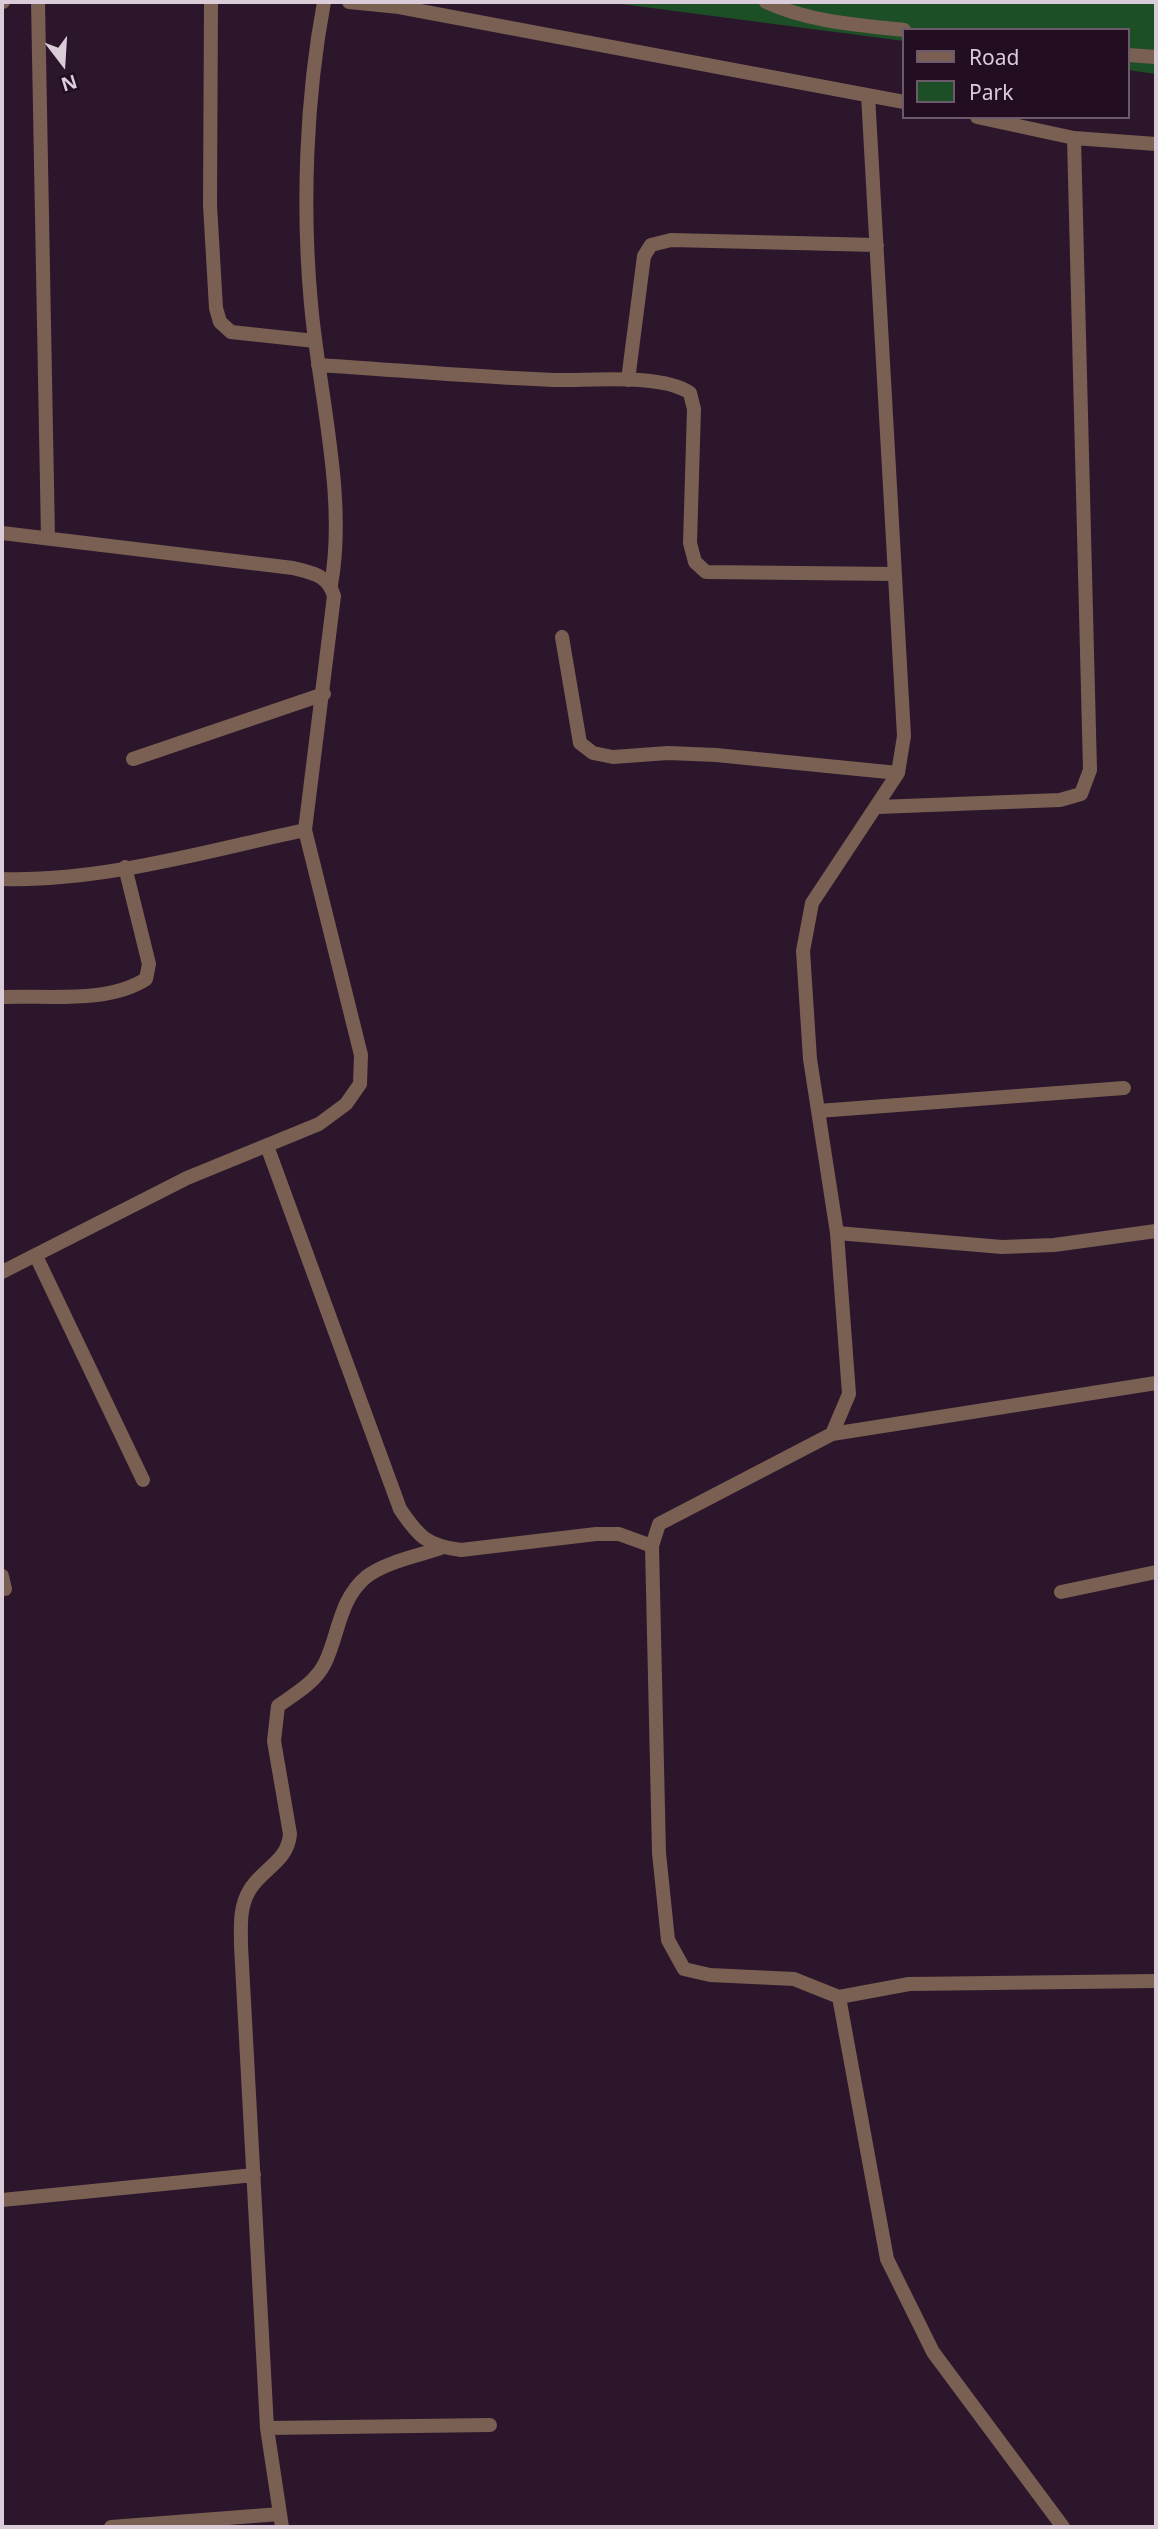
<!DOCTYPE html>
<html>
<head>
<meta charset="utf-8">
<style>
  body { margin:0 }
  #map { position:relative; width:1158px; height:2529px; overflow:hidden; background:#2c162b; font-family:"Noto Sans",sans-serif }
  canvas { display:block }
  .frame { position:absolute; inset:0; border:4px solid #dbccda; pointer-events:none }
  .legend { position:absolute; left:902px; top:28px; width:228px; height:91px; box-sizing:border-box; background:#220d21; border:2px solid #6c596b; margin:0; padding:9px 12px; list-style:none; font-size:21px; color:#dbccda }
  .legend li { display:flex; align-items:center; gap:14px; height:35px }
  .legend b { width:35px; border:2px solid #6c596b }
  .north { position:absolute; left:28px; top:28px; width:70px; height:70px; -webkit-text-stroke:5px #220d21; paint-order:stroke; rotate:163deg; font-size:19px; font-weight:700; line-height:28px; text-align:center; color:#dbccda }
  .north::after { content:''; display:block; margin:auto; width:24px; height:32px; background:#dbccda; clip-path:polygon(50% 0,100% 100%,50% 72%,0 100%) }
</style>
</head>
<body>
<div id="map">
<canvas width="1158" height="2529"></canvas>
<div class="frame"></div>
<ul class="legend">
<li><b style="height:9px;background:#7a5f53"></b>Road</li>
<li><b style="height:19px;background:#1d4f27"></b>Park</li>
</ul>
<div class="north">N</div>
</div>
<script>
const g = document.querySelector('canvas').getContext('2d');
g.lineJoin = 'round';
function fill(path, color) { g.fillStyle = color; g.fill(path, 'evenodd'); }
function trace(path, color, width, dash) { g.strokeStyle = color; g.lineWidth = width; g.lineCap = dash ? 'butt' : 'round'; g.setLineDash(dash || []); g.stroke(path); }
const green = new Path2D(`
  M 606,2 L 1156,2 L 1156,74 L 1128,70 L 1128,30 L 904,30 L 904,41 Z`);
const service = new Path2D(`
  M 766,2 C 809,22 858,25 904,30
  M 1128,55 L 1156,57`);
const minor = new Path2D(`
  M 2,2 L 3,2
  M 38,2 L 48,538
  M 211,2 L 210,205 L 216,308 L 220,322 L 231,332 L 315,341
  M 324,2 C 306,98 302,207 311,304 C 319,394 347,497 331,585
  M 349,2 L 399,7 L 904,102
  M 868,95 L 904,736 L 898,773 L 812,903 L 803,951 L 810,1059 L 837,1233 L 849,1394 L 832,1434 L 659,1524 L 652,1546 L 659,1853 L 668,1940 L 684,1969 L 710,1975 L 794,1979 L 839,1997 L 887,2259 L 933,2352 L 1063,2527
  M 977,117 L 1074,138 L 1156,144
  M 318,365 C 397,370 475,377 553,380 C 588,381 662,373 690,393 L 694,409 L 690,543 L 695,562 L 706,572 L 895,574
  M 628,380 L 644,256 L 651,245 L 671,240 L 877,245
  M 2,533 L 293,568 C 313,573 328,575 334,596 L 305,830 L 361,1055 L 360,1084 L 346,1104 L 319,1124 L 187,1178 L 2,1272
  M 562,637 L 580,743 L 593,753 L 613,757 L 668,753 L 716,755 L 898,773
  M 133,759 L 324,694
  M 878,807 L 1060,800 L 1081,794 L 1090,770 L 1074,138
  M 2,879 C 102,882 207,851 305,830
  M 2,997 C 47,995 107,1004 146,979 L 149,964 L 125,867
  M 818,1111 L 1124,1088
  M 267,1146 L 400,1509 C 418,1536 427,1546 461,1550 L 596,1534 L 619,1534 L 652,1546
  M 837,1233 L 1002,1247 L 1054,1245 L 1156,1231
  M 36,1256 L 143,1480
  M 832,1434 L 1156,1383
  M 2,1576 L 5,1589
  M 1061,1592 L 1156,1572
  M 839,1997 L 909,1984 L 1156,1981
  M 2,2200 L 254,2175
  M 267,2428 L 490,2425
  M 111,2527 L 280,2514
  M 282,2527 L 267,2428 L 241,1946 C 241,1928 239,1908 249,1891 C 261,1869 288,1862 290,1834 L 274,1741 L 278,1706 C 296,1693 315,1683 325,1663 C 339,1634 339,1600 366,1577 C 385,1562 418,1556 441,1548`);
fill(green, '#1d4f27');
trace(service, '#7a5f53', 14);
trace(minor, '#7a5f53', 14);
</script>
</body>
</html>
